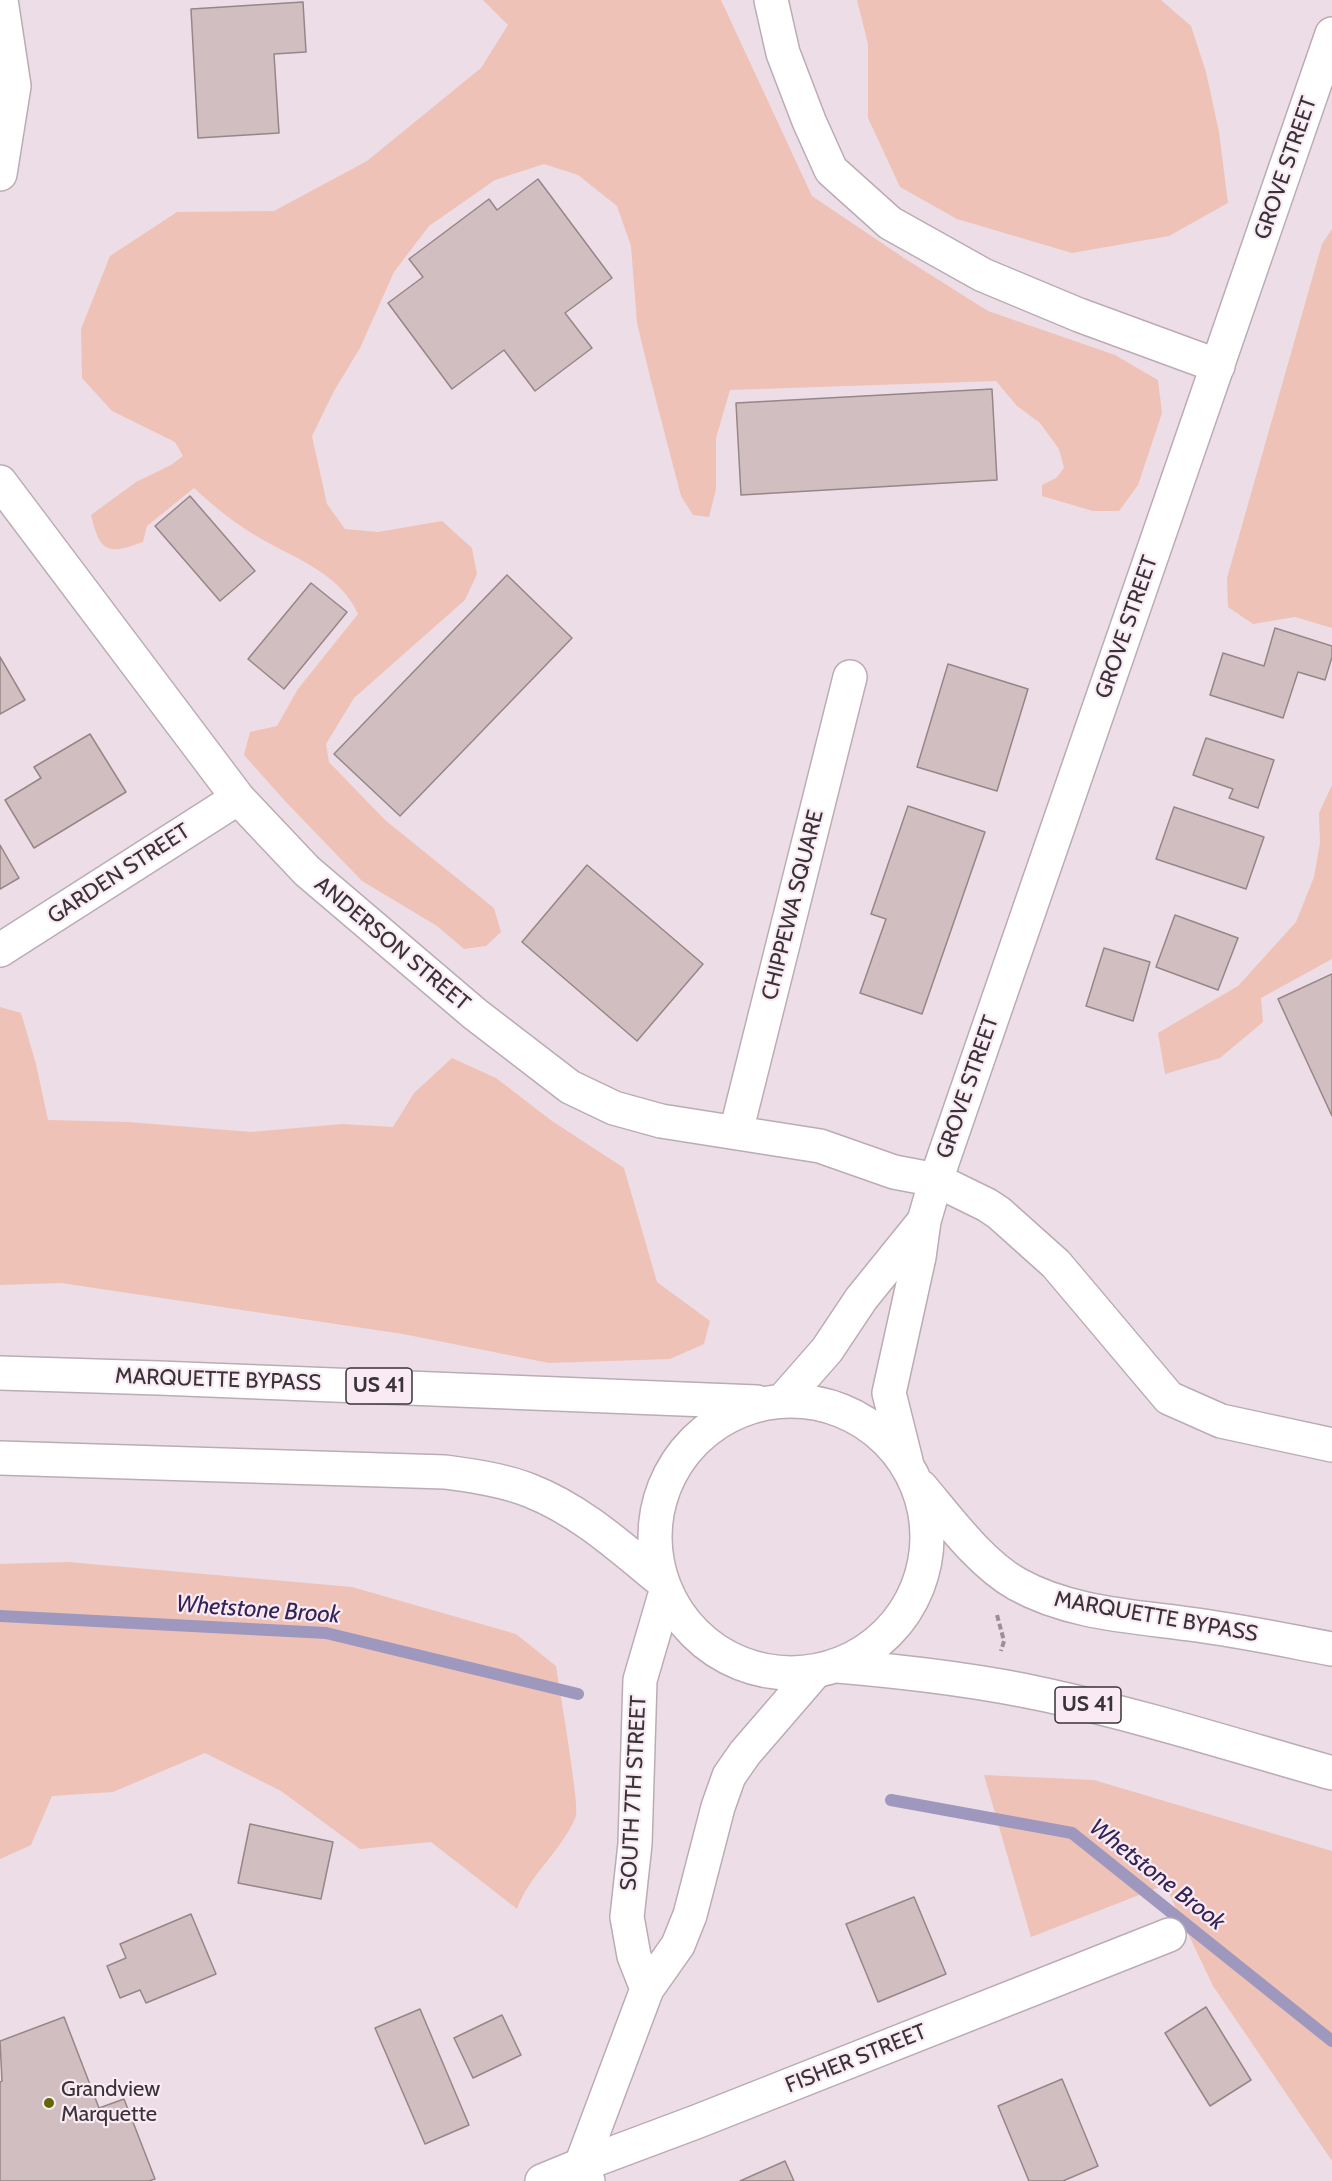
<!DOCTYPE html>
<html>
<head>
<meta charset="utf-8">
<style>
  body { margin:0 }
  canvas { display:block; background:#eddde6 }
</style>
</head>
<body>
<canvas width="1332" height="2181"></canvas>
<script>
const g = document.querySelector('canvas').getContext('2d');
g.lineJoin = 'round';
function fill(path, color) { g.fillStyle = color; g.fill(path, 'evenodd'); }
function trace(path, color, width, dash) { g.strokeStyle = color; g.lineWidth = width; g.lineCap = dash ? 'butt' : 'round'; g.setLineDash(dash || []); g.stroke(path); }
function drawText(font, color, halo, rows, align = 'center') {
  g.font = font + ' Cabin,sans-serif'; g.lineWidth = 4.5; g.setLineDash([]); g.textBaseline = 'middle'; g.strokeStyle = halo; g.fillStyle = color; for (const [text, x, y, turn = 0] of rows) {
    g.save(); g.translate(x, y); g.rotate((+turn || 0) * Math.PI / 180); g.textAlign = isNaN(turn) ? turn : align; if (halo) g.strokeText(text, 0, 0); g.fillText(text, 0, 0); g.restore();
  }
}
const green = new Path2D(`
  M 483,0 L 721,0 L 812,196 L 904,258 L 988,311 L 1115,355 L 1158,380 L 1162,413 L 1138,485 L 1119,511 L 1093,511 L 1042,496 L 1042,485 L 1056,478 L 1064,468 L 1059,449 L 1040,423 L 1017,406 L 996,381 L 730,390 L 716,438 L 716,489 L 709,517 L 693,515 L 681,496 L 651,381 L 637,323 L 631,246 L 617,206 L 578,175 L 544,164 L 495,180 L 429,226 L 394,272 L 360,348 L 334,391 L 312,436 L 327,504 L 345,529 L 378,532 L 442,521 L 472,548 L 477,574 L 465,600 L 354,698 L 326,744 L 329,762 L 385,820 L 494,908 L 501,932 L 486,946 L 464,949 L 437,926 L 362,881 L 285,801 L 244,755 L 250,732 L 277,726 L 298,689 L 358,614 C 339,571 290,557 253,534 C 232,521 212,505 194,488 L 147,526 L 143,542 C 108,555 100,553 91,515 L 136,482 L 171,465 L 183,456 L 175,442 L 112,411 L 82,378 L 81,329 L 110,256 L 177,212 L 274,211 L 367,161 L 481,68 L 508,25 Z
  M 857,0 L 1161,0 L 1191,26 L 1206,72 L 1219,132 L 1228,203 L 1169,236 L 1072,253 L 957,219 L 900,187 L 868,118 L 868,44 Z
  M 1332,229 L 1332,628 L 1295,617 L 1253,624 L 1228,607 L 1227,578 L 1322,244 Z
  M 1332,785 L 1332,959 L 1261,998 L 1263,1022 L 1220,1058 L 1165,1074 L 1158,1033 L 1238,986 L 1296,922 L 1314,877 L 1320,843 L 1319,813 Z
  M 0,1007 L 21,1013 L 36,1064 L 48,1120 L 128,1122 L 251,1132 L 342,1124 L 393,1127 L 414,1093 L 452,1058 L 496,1078 L 552,1121 L 624,1168 L 657,1282 L 710,1321 L 704,1344 L 670,1359 L 549,1363 L 403,1334 L 61,1283 L 0,1285 Z
  M 68,1562 L 352,1587 L 516,1634 L 556,1666 C 559,1687 580,1807 576,1816 C 562,1851 529,1875 517,1909 L 431,1842 L 360,1849 L 281,1791 L 205,1753 L 113,1792 L 52,1796 L 31,1845 L 0,1859 L 0,1564 Z
  M 984,1775 L 1094,1780 L 1332,1851 L 1332,2161 L 1213,1986 L 1165,1885 L 1031,1937 Z`);
const stream = new Path2D(`
  M 0,1616 L 326,1633 L 578,1694
  M 891,1800 L 1072,1833 L 1332,2041`);
const building = new Path2D(`
  M 303,2 L 306,52 L 274,54 L 279,133 L 198,138 L 191,9 Z
  M 538,179 L 612,278 L 565,313 L 592,348 L 535,391 L 504,350 L 452,389 L 388,303 L 423,277 L 409,259 L 489,199 L 497,210 Z
  M 992,389 L 997,480 L 741,495 L 736,403 Z
  M 190,496 L 255,571 L 220,601 L 155,526 Z
  M 507,575 L 572,638 L 400,816 L 334,754 Z
  M 311,583 L 347,612 L 284,689 L 248,659 Z
  M 1275,628 L 1332,646 L 1332,657 L 1325,680 L 1298,672 L 1283,718 L 1210,695 L 1223,653 L 1264,666 Z
  M 0,657 L 25,700 L 0,714 Z
  M 948,664 L 1028,689 L 997,791 L 917,767 Z
  M 90,734 L 126,792 L 34,848 L 5,800 L 41,778 L 34,767 Z
  M 1206,738 L 1274,760 L 1258,808 L 1229,798 L 1233,789 L 1193,775 Z
  M 908,806 L 985,832 L 922,1014 L 860,993 L 886,919 L 871,914 Z
  M 1174,807 L 1264,837 L 1246,889 L 1156,859 Z
  M 0,845 L 19,878 L 0,889 Z
  M 587,865 L 703,964 L 637,1041 L 522,942 Z
  M 1175,915 L 1238,938 L 1218,990 L 1156,967 Z
  M 1104,948 L 1150,962 L 1133,1021 L 1086,1006 Z
  M 1332,974 L 1332,1116 L 1278,999 Z
  M 250,1824 L 333,1842 L 321,1899 L 238,1883 Z
  M 914,1897 L 946,1974 L 878,2002 L 846,1924 Z
  M 191,1914 L 216,1974 L 146,2003 L 140,1990 L 120,1998 L 107,1966 L 126,1958 L 120,1944 Z
  M 1206,2007 L 1251,2080 L 1210,2106 L 1165,2033 Z
  M 420,2009 L 469,2125 L 425,2144 L 375,2028 Z
  M 502,2015 L 521,2055 L 473,2078 L 454,2038 Z
  M 64,2017 L 99,2108 L 124,2099 L 155,2179 L 149,2181 L 0,2181 L 0,2082 L 2,2081 L 0,2041 Z
  M 1062,2079 L 1098,2166 L 1063,2181 L 1029,2181 L 998,2106 Z
  M 785,2161 L 794,2181 L 740,2181 Z`);
const path = new Path2D(`
  M 997,1615 L 1004,1641 L 1001,1651`);
const minor = new Path2D(`
  M 771,0 L 783,53 L 809,121 L 831,170 L 890,223 L 983,275 L 1079,315 L 1218,366
  M 0,174 L 14,86 L 1,0
  M 0,482 L 238,798 L 307,871 L 475,1014 L 570,1087 L 614,1108 L 661,1121 L 820,1146 L 894,1172 L 936,1180 L 987,1205 L 999,1213 L 1056,1264 L 1169,1398 L 1221,1421 L 1332,1445
  M 0,950 L 238,798
  M 736,1132 L 850,677
  M 581,2165 L 696,2122 L 1169,1935`);
const tertiary = new Path2D(`
  M 647,1989 L 634,1956 L 627,1917 L 635,1844 L 640,1680 L 664,1598
  M 542,2181 L 581,2165
  M 588,2181 L 581,2165 L 647,1989 L 678,1945 L 690,1915 L 718,1807 L 729,1776 L 745,1753 L 814,1673`);
const secondary = new Path2D(`
  M 784,1399 L 827,1350 L 861,1299 L 924,1221
  M 906,1461 L 889,1393 L 919,1257 L 924,1221 L 936,1180 L 1332,34`);
const trunk = new Path2D(`
  M 0,1373 L 159,1378 L 757,1402
  M655 1537a136 136 0 1 1 272 0a136 136 0 1 1-272 0Z
  M 0,1458 L 445,1472 C 474,1476 504,1480 531,1491 C 579,1510 618,1545 657,1577
  M 921,1487 C 948,1519 980,1563 1017,1584 C 1069,1613 1130,1616 1189,1624 C 1237,1630 1284,1640 1332,1649
  M 838,1666 C 908,1672 978,1680 1046,1695 C 1142,1716 1237,1746 1332,1773`);
const markers = [
  [49,2103,6,"#636602"]
];
const shields = [
  [379,1386,66],
  [1088,1705,66]
];
const shieldNames = [
  ["US 41",379,1386],
  ["US 41",1088,1705]
];
const streetNames = [
  ["GROVE STREET",1286,168,-71],
  ["GROVE STREET",1127,627,-71],
  ["GARDEN STREET",119,874,-33],
  ["CHIPPEWA SQUARE",793,905,-76],
  ["ANDERSON STREET",392,944,40],
  ["GROVE STREET",968,1087,-71],
  ["MARQUETTE BYPASS",218,1380,2],
  ["MARQUETTE BYPASS",1156,1617,10],
  ["SOUTH 7TH STREET",634,1793,-87],
  ["FISHER STREET",856,2059,-22]
];
const poiNames = [
  ["Grandview",61,2090],
  ["Marquette",61,2115]
];
const waterNames = [
  ["Whetstone Brook",258,1610,4],
  ["Whetstone Brook",1157,1875,38]
];
fill(green, '#efc2b7');
trace(stream, '#9e98bf', 12);
fill(building, '#d0bec0');
trace(building, '#978688', 1.5);
trace(minor, '#bbacb4', 36);
trace(tertiary, '#bbacb4', 36);
trace(secondary, '#bbacb4', 36);
trace(trunk, '#bbacb4', 36);
trace(path, '#9b9097', 4, [6, 3]);
trace(minor, '#fff', 33);
trace(tertiary, '#fff', 33);
trace(secondary, '#fff', 33);
trace(trunk, '#fff', 33);
for (const [x, y, r, color] of markers) { const dot = new Path2D(); dot.arc(x, y, r, 0, 2 * Math.PI); g.fillStyle = color; g.fill(dot); trace(dot, '#faeaf3', 2); }
for (const [x, y, w] of shields) { const box = new Path2D(); box.roundRect(x - w / 2, y - 18, w, 36, 4.5); g.fillStyle = '#faeaf3'; g.fill(box); trace(box, '#393337', 1.5); }
drawText('bold 21px', '#393337', null, shieldNames);
drawText('22px', '#393337', '#faeaf3', streetNames);
drawText('22px', '#393337', '#faeaf3', poiNames, 'left');
drawText('italic 24px', '#312457', '#faeaf3', waterNames);
</script>
</body>
</html>
